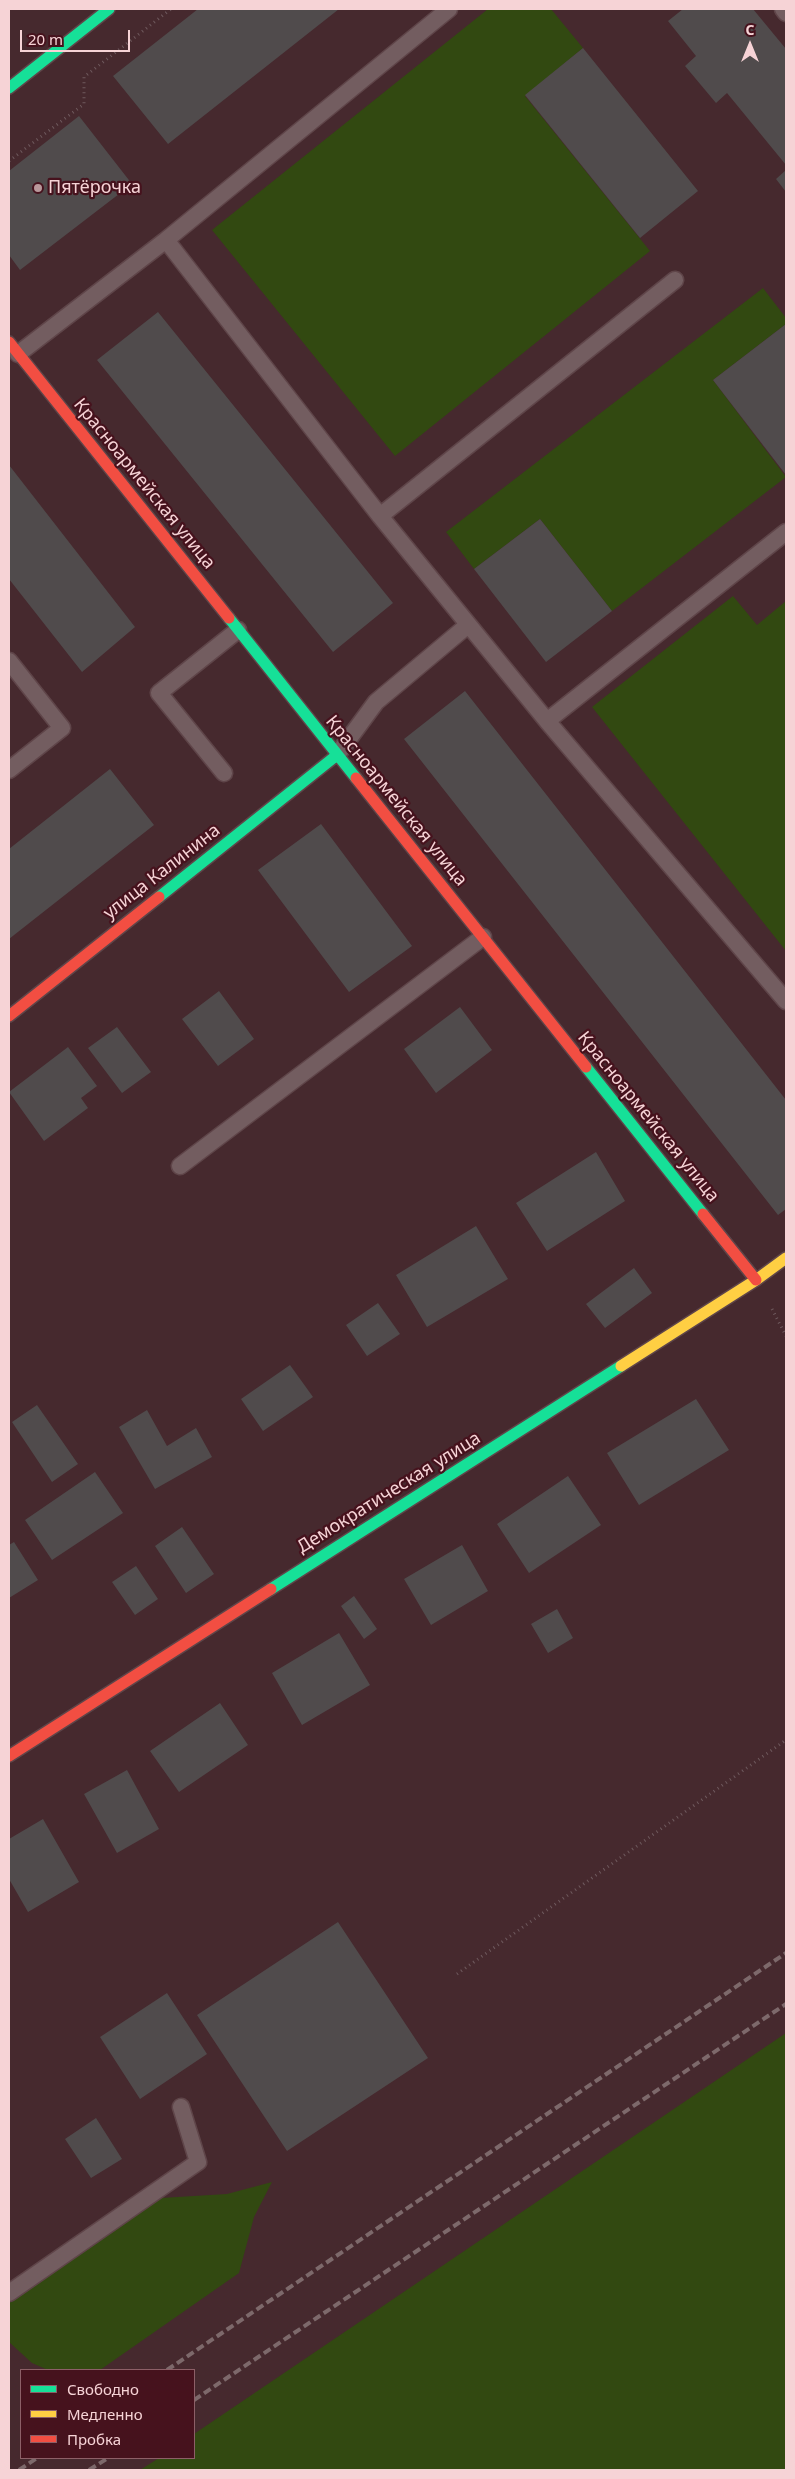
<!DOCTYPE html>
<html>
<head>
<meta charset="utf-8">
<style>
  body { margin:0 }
  #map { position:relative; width:795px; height:2479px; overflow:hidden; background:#46292e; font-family:"Noto Sans",sans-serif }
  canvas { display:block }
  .frame { position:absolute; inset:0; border:10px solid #f6d3d6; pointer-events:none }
  .legend { position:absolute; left:20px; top:2369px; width:175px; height:90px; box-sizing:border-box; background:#46121d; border:1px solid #8c5f67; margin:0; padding:6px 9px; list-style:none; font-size:15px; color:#f6d3d6 }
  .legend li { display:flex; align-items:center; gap:10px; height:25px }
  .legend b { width:25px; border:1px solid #8c5f67 }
  .north { position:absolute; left:725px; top:20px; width:50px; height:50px; -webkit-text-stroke:4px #46121d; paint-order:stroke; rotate:0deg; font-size:14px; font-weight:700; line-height:20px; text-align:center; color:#f6d3d6 }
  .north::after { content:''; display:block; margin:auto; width:18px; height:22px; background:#f6d3d6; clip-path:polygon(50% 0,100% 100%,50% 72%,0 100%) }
  .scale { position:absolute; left:20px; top:30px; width:110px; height:22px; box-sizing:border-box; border:2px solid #f6d3d6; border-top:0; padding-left:6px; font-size:15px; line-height:18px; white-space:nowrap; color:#f6d3d6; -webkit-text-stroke:4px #46121d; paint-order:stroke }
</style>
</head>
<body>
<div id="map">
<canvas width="795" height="2479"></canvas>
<div class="frame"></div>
<ul class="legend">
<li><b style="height:6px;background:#16e098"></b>Свободно</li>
<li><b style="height:6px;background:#ffcf43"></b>Медленно</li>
<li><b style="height:6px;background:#f24e42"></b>Пробка</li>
</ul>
<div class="north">С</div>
<div class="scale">20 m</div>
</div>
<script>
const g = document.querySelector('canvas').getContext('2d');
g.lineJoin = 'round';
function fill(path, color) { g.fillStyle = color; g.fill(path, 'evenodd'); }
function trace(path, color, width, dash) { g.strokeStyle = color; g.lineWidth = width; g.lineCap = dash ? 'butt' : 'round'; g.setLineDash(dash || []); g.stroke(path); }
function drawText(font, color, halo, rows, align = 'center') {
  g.font = font + ' "Noto Sans",sans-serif'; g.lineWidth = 4.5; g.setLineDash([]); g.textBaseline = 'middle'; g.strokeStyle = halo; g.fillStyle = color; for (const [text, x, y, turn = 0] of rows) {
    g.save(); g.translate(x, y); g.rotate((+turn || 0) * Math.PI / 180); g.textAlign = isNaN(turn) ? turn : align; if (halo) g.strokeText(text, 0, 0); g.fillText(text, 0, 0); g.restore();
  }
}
const green = new Path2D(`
  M 488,9 L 551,9 L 583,48 L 525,96 L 650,251 L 395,456 L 212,230 Z
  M 763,288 L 786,318 L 786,324 L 713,380 L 786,477 L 612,611 L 540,519 L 474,569 L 446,532 Z
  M 733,596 L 757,625 L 786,601 L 786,951 L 592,707 Z
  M 786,2033 L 786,2470 L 140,2470 L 159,2458 L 194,2458 L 194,2434 Z
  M 272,2182 L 254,2217 L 239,2273 L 100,2370 L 48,2370 L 32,2363 L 9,2342 L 9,2302 L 161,2198 L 227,2194 Z`);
const building = new Path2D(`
  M 198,9 L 339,9 L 168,144 L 113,76 Z
  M 683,9 L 753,9 L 786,49 L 786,165 L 727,93 L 716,103 L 685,66 L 696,56 L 668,21 Z
  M 583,48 L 698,191 L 640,238 L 525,95 Z
  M 79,116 L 132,184 L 20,270 L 9,255 L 9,171 Z
  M 786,170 L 786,192 L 776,179 Z
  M 158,312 L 393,603 L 333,652 L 97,360 Z
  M 786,324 L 786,475 L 713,380 Z
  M 9,465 L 135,627 L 82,672 L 9,579 Z
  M 540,519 L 612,611 L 546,662 L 474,569 Z
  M 465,691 L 786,1100 L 786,1209 L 778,1215 L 404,739 Z
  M 110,769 L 154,825 L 9,939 L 9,849 Z
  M 321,824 L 412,946 L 349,992 L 258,870 Z
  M 219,991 L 254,1039 L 218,1066 L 182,1019 Z
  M 460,1007 L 492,1050 L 436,1093 L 404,1049 Z
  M 117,1027 L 151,1072 L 122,1093 L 88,1048 Z
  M 68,1047 L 97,1086 L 81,1098 L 88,1108 L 44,1141 L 9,1092 Z
  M 596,1152 L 625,1201 L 547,1251 L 516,1203 Z
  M 476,1226 L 508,1279 L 427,1327 L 396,1275 Z
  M 634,1268 L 652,1293 L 605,1328 L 586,1304 Z
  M 378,1303 L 400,1334 L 367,1356 L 346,1325 Z
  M 290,1365 L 313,1397 L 263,1431 L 241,1399 Z
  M 696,1399 L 729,1450 L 639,1505 L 607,1453 Z
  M 37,1405 L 78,1464 L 52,1482 L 12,1422 Z
  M 147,1410 L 167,1446 L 196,1428 L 212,1457 L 155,1489 L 119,1427 Z
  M 95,1472 L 123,1513 L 52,1560 L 25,1520 Z
  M 568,1476 L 601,1525 L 529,1573 L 497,1524 Z
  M 182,1527 L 214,1574 L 186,1593 L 155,1546 Z
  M 14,1542 L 38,1580 L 9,1598 L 9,1545 Z
  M 462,1545 L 488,1591 L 431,1625 L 404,1579 Z
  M 136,1566 L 158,1599 L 135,1615 L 112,1582 Z
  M 354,1596 L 377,1629 L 364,1639 L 341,1606 Z
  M 557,1609 L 573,1638 L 548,1653 L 531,1624 Z
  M 339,1633 L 370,1685 L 302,1725 L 272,1673 Z
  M 220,1703 L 248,1745 L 179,1792 L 150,1751 Z
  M 127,1770 L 159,1829 L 117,1853 L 84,1794 Z
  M 43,1819 L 79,1882 L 28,1912 L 9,1879 L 9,1839 Z
  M 338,1922 L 428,2058 L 287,2151 L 197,2015 Z
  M 167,1993 L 207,2054 L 140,2099 L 100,2037 Z
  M 96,2118 L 122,2159 L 91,2178 L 65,2139 Z`);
const path = new Path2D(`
  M 9,161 L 84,104 L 84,77 L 171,9
  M 772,1309 L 786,1336
  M 457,1974 L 786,1740`);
const lane = new Path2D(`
  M 783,9 L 786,13
  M 166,240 L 449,9
  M 675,280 L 380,516 L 547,721 L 786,532
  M 18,354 L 166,240 L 380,516
  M 9,661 L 62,728 L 9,770
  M 547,721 L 786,1001
  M 337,755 L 376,702 L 468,625
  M 224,773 L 159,693 L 238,630
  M 180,1166 L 483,937
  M 9,2293 L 198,2162 L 181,2107`);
const fast = new Path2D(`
  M 9,88 L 109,9
  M 229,618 L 356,778
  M 159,897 L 337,755
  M 586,1067 L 703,1214
  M 271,1589 L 621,1366`);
const slow = new Path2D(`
  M 621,1366 L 756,1280 L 786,1258`);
const jam = new Path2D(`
  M 9,342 L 229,618
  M 356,778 L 586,1067
  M 9,1016 L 159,897
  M 703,1214 L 756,1280
  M 9,1756 L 271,1589`);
const rail = new Path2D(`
  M 167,2370 L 786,1953
  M 194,2400 L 786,2004
  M 19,2470 L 37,2458
  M 89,2470 L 108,2458`);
const markers = [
  [38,188,5,"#b8989b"]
];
const poiNames = [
  ["Пятёрочка",48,188]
];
const streetNames = [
  ["Красноармейская улица",144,484,51],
  ["Красноармейская улица",396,801,51],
  ["улица Калинина",162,872,-38],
  ["Красноармейская улица",648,1117,51],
  ["Демократическая улица",389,1493,-32]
];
fill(green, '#324911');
fill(building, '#504b4c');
trace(lane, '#5f4549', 19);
trace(fast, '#5f4549', 14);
trace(slow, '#5f4549', 14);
trace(jam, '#5f4549', 14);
trace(path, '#6f5a5e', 3, [1, 4]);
trace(lane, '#735d60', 16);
trace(fast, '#16e098', 11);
trace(slow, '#ffcf43', 11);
trace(jam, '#f24e42', 11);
trace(rail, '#7d696b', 4, [8, 4]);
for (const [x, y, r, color] of markers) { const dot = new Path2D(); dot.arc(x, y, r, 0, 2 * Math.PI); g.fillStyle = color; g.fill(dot); trace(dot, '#46121d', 2); }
drawText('18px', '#f6d3d6', '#46121d', poiNames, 'left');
drawText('18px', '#f6d3d6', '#46121d', streetNames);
</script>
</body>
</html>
